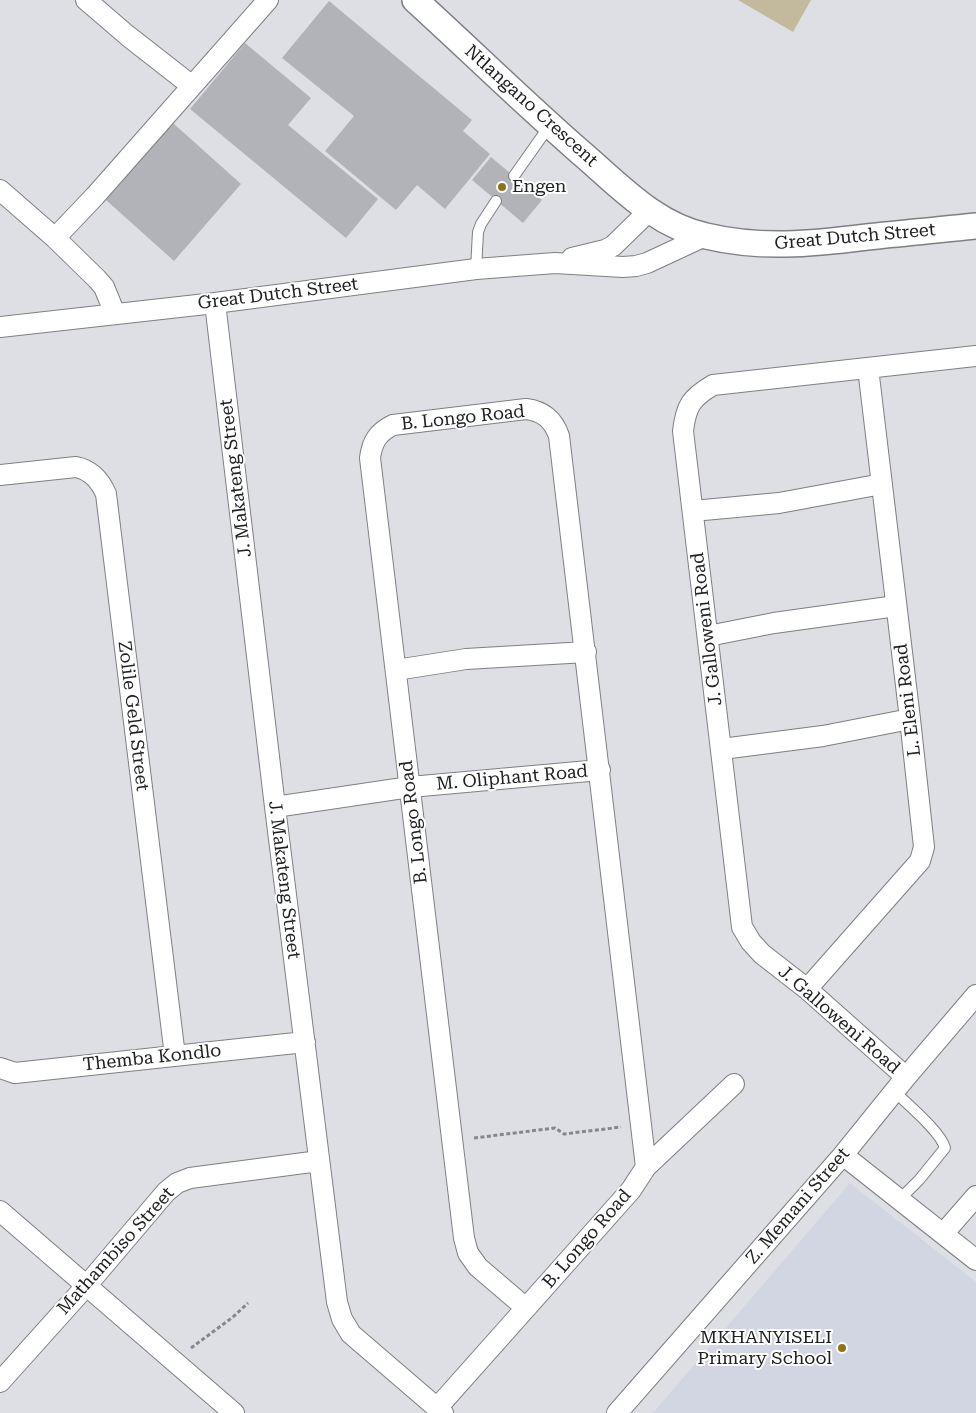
<!DOCTYPE html>
<html>
<head>
<meta charset="utf-8">
<style>
  body { margin:0 }
  canvas { display:block; background:#dddfe4 }
</style>
</head>
<body>
<canvas width="976" height="1413"></canvas>
<script>
const g = document.querySelector('canvas').getContext('2d');
g.lineJoin = 'round';
function fill(path, color) { g.fillStyle = color; g.fill(path, 'evenodd'); }
function trace(path, color, width, dash) { g.strokeStyle = color; g.lineWidth = width; g.lineCap = dash ? 'butt' : 'round'; g.setLineDash(dash || []); g.stroke(path); }
function drawText(font, color, halo, rows, align = 'center') {
  g.font = font + ' "Roboto Serif",serif'; g.lineWidth = 4; g.setLineDash([]); g.textBaseline = 'middle'; g.strokeStyle = halo; g.fillStyle = color; for (const [text, x, y, turn = 0] of rows) {
    g.save(); g.translate(x, y); g.rotate((+turn || 0) * Math.PI / 180); g.textAlign = isNaN(turn) ? turn : align; if (halo) g.strokeText(text, 0, 0); g.fillText(text, 0, 0); g.restore();
  }
}
const built = new Path2D(`
  M 850,1183 L 976,1282 L 976,1413 L 653,1413 Z`);
const green = new Path2D(`
  M 738,0 L 811,0 L 793,32 Z`);
const building = new Path2D(`
  M 329,1 L 472,120 L 463,131 L 490,154 L 445,209 L 417,185 L 396,210 L 325,151 L 354,116 L 282,58 Z
  M 245,43 L 311,98 L 288,125 L 378,199 L 346,238 L 190,109 Z
  M 173,123 L 241,184 L 174,261 L 106,200 Z
  M 491,157 L 542,200 L 523,223 L 472,180 Z`);
const path = new Path2D(`
  M 474,1138 L 555,1128 L 564,1134 L 621,1127
  M 191,1348 L 233,1317 L 248,1303`);
const service = new Path2D(`
  M 514,176 L 550,125
  M 476,269 L 478,232 L 481,224 L 496,201
  M 894,1091 C 907,1104 941,1132 945,1148 L 919,1180 L 899,1200`);
const minor = new Path2D(`
  M 86,0 L 128,36 L 192,86
  M 0,190 L 55,238 L 97,279 L 104,287 L 115,314
  M 55,238 L 95,196 L 268,0
  M 572,258 L 605,250 L 613,246 L 649,211
  M 215,303 L 275,807 L 337,1302 L 342,1319 L 351,1334 L 443,1413
  M 0,327 L 215,303 L 476,269 L 555,263 L 623,267 L 636,266 L 647,263 L 705,236
  M 0,475 L 76,467 C 91,470 100,480 106,494 L 175,1056
  M 693,511 L 779,503 L 882,484
  M 708,636 L 774,623 L 896,606
  M 396,670 L 466,659 L 586,652
  M 722,749 L 823,736 L 910,719
  M 275,807 L 410,787 L 600,770
  M 807,989 L 920,861 L 924,847 L 910,719 L 868,368
  M 0,1068 L 15,1073 L 305,1042
  M 906,1077 L 807,989 L 762,954 L 751,942 L 742,927 L 683,431 C 686,406 691,398 713,385 L 976,356
  M 843,1155 L 976,1260
  M 0,1211 L 234,1413
  M 943,1234 L 976,1196
  M 526,1308 L 478,1267 L 468,1253 L 464,1238 L 370,458 C 372,442 378,432 393,425 L 526,409 C 543,411 553,419 559,436 L 646,1167
  M 0,1382 L 87,1285 L 166,1192 L 177,1183 L 190,1178 L 319,1161
  M 437,1408 L 631,1190 L 646,1167 L 734,1084
  M 617,1413 L 843,1155 L 906,1077 L 976,995`);
const tertiary = new Path2D(`
  M 415,0 C 470,50 523,102 579,151 C 618,184 654,225 706,236 C 761,249 811,244 867,237 C 903,233 940,230 976,226`);
const markers = [
  [502,187,5,"#8c7418"],
  [842,1348,5,"#8c7418"]
];
const streetNames = [
  ["Ntlangano Crescent",531,106,42],
  ["Great Dutch Street",855,237,-5],
  ["Great Dutch Street",278,294,-7],
  ["B. Longo Road",463,418,-6],
  ["J. Makateng Street",236,478,-97],
  ["J. Galloweni Road",707,629,-97],
  ["L. Eleni Road",908,700,-97],
  ["Zolile Geld Street",133,716,83],
  ["M. Oliphant Road",512,778,-5],
  ["B. Longo Road",414,822,-97],
  ["J. Makateng Street",284,880,83],
  ["J. Galloweni Road",839,1020,41],
  ["Themba Kondlo",152,1058,-6],
  ["Z. Memani Street",798,1206,-49],
  ["B. Longo Road",587,1239,-49],
  ["Mathambiso Street",116,1251,-48]
];
const poiNames = [
  ["Engen",512,187],
  ["MKHANYISELI",832,1338,"right"],
  ["Primary School",832,1359,"right"]
];
fill(built, '#d1d6e2');
fill(green, '#c3ba9d');
fill(building, '#b1b3b8');
trace(service, '#7d7f83', 12);
trace(minor, '#7d7f83', 22);
trace(tertiary, '#7d7f83', 28);
trace(path, '#85878a', 3, [4, 2.5]);
trace(service, '#fff', 10);
trace(minor, '#fff', 20);
trace(tertiary, '#fff', 25);
for (const [x, y, r, color] of markers) { const dot = new Path2D(); dot.arc(x, y, r, 0, 2 * Math.PI); g.fillStyle = color; g.fill(dot); trace(dot, '#fff', 2); }
drawText('18px', '#202122', '#fff', streetNames);
drawText('18px', '#202122', '#fff', poiNames, 'left');
</script>
</body>
</html>
